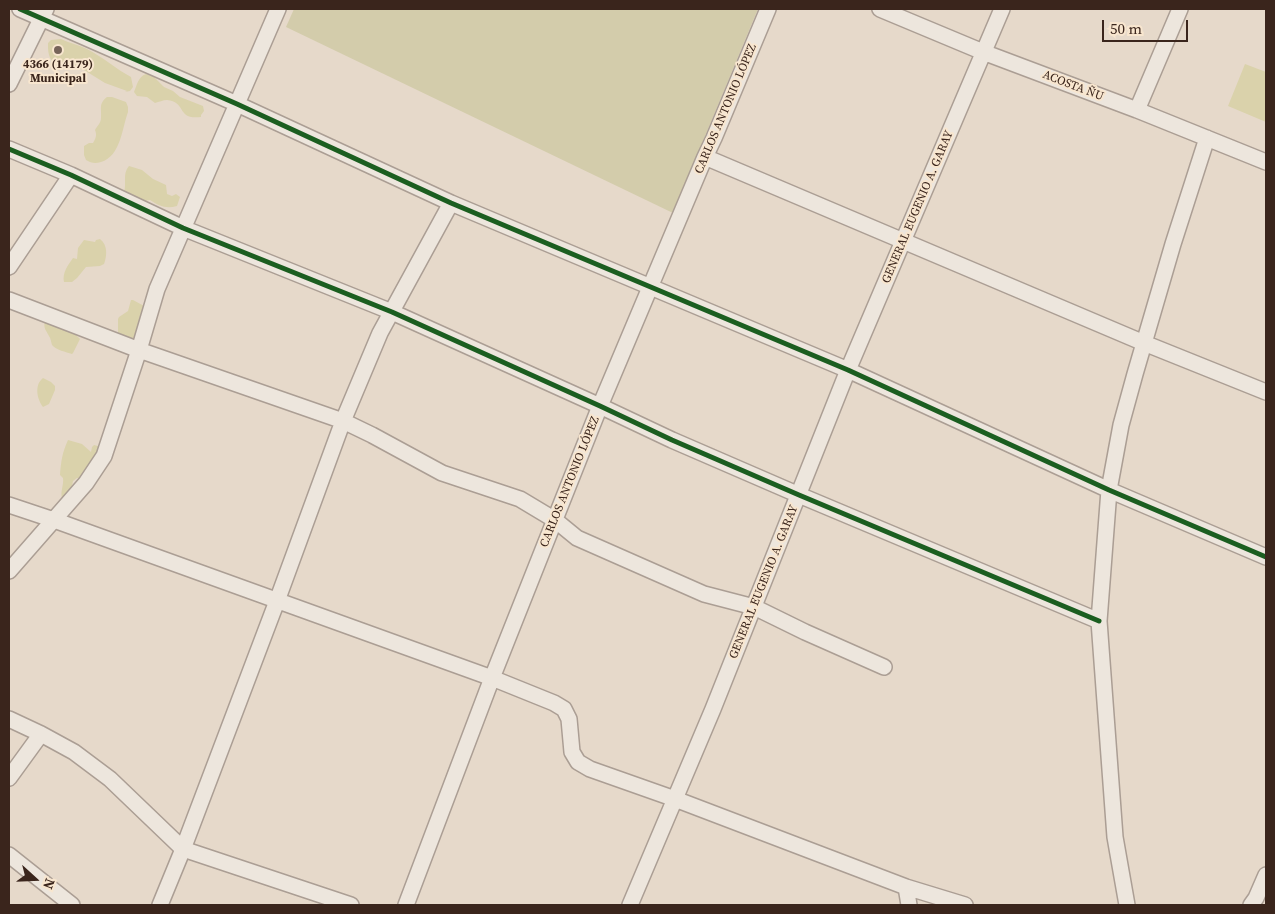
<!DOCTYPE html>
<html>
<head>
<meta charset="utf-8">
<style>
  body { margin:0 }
  #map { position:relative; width:1275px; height:914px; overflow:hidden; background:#e6d9ca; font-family:"Source Serif 4",serif }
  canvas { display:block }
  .frame { position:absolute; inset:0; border:10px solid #3a251c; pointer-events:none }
  .north { position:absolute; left:10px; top:854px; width:50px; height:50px; -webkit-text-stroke:4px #f8e6cf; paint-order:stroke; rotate:110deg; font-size:14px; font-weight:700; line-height:20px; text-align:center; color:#3a251c }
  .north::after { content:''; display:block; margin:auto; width:18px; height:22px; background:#3a251c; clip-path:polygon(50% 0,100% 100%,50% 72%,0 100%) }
  .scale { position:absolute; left:1102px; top:20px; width:86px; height:22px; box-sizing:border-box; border:2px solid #3a251c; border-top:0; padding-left:6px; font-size:15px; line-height:18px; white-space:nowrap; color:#3a251c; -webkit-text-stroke:4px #f8e6cf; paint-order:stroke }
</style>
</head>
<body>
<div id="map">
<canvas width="1275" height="914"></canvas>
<div class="frame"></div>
<div class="north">N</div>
<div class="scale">50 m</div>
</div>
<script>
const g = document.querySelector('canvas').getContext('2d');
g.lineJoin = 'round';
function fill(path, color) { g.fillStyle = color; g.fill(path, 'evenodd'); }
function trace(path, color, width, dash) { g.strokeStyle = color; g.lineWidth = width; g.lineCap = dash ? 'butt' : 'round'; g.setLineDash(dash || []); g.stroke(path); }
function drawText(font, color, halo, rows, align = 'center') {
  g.font = font + ' "Source Serif 4",serif'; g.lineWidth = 4; g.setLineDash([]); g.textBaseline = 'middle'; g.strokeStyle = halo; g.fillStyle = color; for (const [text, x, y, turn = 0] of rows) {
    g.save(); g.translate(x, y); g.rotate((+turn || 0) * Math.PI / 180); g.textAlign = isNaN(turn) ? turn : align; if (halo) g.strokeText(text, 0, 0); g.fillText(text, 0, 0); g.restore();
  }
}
const green = new Path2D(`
  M 61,39 C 69,43 79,45 87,49 C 103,57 116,69 131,77 L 133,87 L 130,91 L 125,92 L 127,91 L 105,83 L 84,70 L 52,61 C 48,55 48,50 48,43 L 51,40 Z
  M 1245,64 L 1266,72 L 1266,122 L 1228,106 Z
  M 146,74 L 154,77 L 164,87 L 173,91 L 180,97 L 203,106 L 204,111 L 201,115 L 201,117 C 176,120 187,102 167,100 C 163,100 159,102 155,103 L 147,97 L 137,96 L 134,92 C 137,85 138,77 146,74 Z
  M 107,97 L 112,97 L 126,102 L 128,107 L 128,112 C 122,128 121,156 101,162 C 95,164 91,163 86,160 L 84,155 L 84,146 L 89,143 L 93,143 C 96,138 97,135 95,130 C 97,126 101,123 101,118 C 102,109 98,104 107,97 Z
  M 129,166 L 142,170 L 153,179 L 166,185 L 167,194 L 172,196 L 176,194 L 180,197 L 177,206 C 166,209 159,206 150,200 L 140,202 L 124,192 C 127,183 122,174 129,166 Z
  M 100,239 C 108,245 107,256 104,264 L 100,266 L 86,267 L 77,278 L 72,282 L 64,282 C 62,273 68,265 73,258 L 77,259 L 78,248 L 84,240 L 95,242 L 96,240 Z
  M 131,300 L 133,300 L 146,307 L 148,315 L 139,323 L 141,328 L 136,339 L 129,341 L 118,334 L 118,319 L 119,317 L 128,311 Z
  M 45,321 L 67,326 L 80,339 L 73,353 L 72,354 C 66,352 56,350 52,345 C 51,342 51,339 49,336 C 46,330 43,328 45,321 Z
  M 43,378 L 51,382 L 55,386 L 55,390 L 49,404 L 43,407 C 37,399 34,385 43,378 Z
  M 68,440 L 82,444 L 91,452 L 92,447 L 94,445 L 98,446 L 101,452 L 81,479 L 77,478 L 73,481 L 72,486 L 74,491 L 71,498 L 62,498 C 60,492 64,485 63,478 L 60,475 C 61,462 62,453 68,440 Z`);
const cemetery = new Path2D(`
  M 294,9 L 758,9 L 673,213 L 286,27 Z`);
const minor = new Path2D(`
  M 20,9 L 237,104 L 451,203 L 848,370 L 1109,490 L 1266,557
  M 880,9 L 983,52 L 1137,110 L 1266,162
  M 9,84 L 46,9
  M 1137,110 L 1180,9
  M 9,149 L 71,175 L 183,228 L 392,312 L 600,406 L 672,440 L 799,495 L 1099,621
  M 705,157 L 1144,343 L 1266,392
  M 9,267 L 71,175
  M 9,300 L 139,350 L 343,421 L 372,435 L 442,473 L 520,499 L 555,520 L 577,538 L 704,594 L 754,607 L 805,632 L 884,667
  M 9,505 L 54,520 L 492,678 L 554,703 L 564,709 L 569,719 L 572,752 L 578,762 L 590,769 L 675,799 L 906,887 L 965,905
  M 9,571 L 86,483 L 104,456 L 139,350 L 157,289 L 278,9
  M 9,719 L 41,734 L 74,752 L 110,779 L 183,849 L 351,905
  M 9,778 L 41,734
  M 9,855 L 72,905
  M 906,887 L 909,905
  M 160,905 L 183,849 L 277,601 L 343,421 L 380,333 L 451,203
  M 406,905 L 492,678 L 600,406 L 705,157 L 714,138 L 768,9
  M 630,905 L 713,709 L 848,370 L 1002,9
  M 1127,905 L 1115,837 L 1099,621 L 1109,490 L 1121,425 L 1135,374 L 1173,244 L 1207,138
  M 1251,905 L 1256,898 L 1266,875`);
const cycleway = new Path2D(`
  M 20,9 L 237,104 L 451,203 L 848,370 L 1109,490 L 1266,557
  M 9,149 L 71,175 L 183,228 L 392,312 L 600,406 L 672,440 L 799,495 L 1099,621`);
const markers = [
  [58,50,5,"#766459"]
];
const poiNames = [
  ["4366 (14179)",58,65],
  ["Municipal",58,79]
];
const streetNames = [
  ["ACOSTA ÑU",1073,86,21],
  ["CARLOS ANTONIO LÓPEZ",726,109,-67],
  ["GENERAL EUGENIO A. GARAY",918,207,-67],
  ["CARLOS ANTONIO LÓPEZ",570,482,-68],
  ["GENERAL EUGENIO A. GARAY",764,582,-68]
];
fill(green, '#dad2ab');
fill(cemetery, '#d3ccab');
trace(minor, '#ab9e94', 18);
trace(minor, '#ede6dd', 15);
trace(cycleway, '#1b5e20', 5);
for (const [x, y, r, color] of markers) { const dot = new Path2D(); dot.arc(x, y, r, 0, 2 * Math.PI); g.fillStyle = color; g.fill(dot); trace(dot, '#f8e6cf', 2); }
drawText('bold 12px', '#3a251c', '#f8e6cf', poiNames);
drawText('12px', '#3a251c', '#f8e6cf', streetNames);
</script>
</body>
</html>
